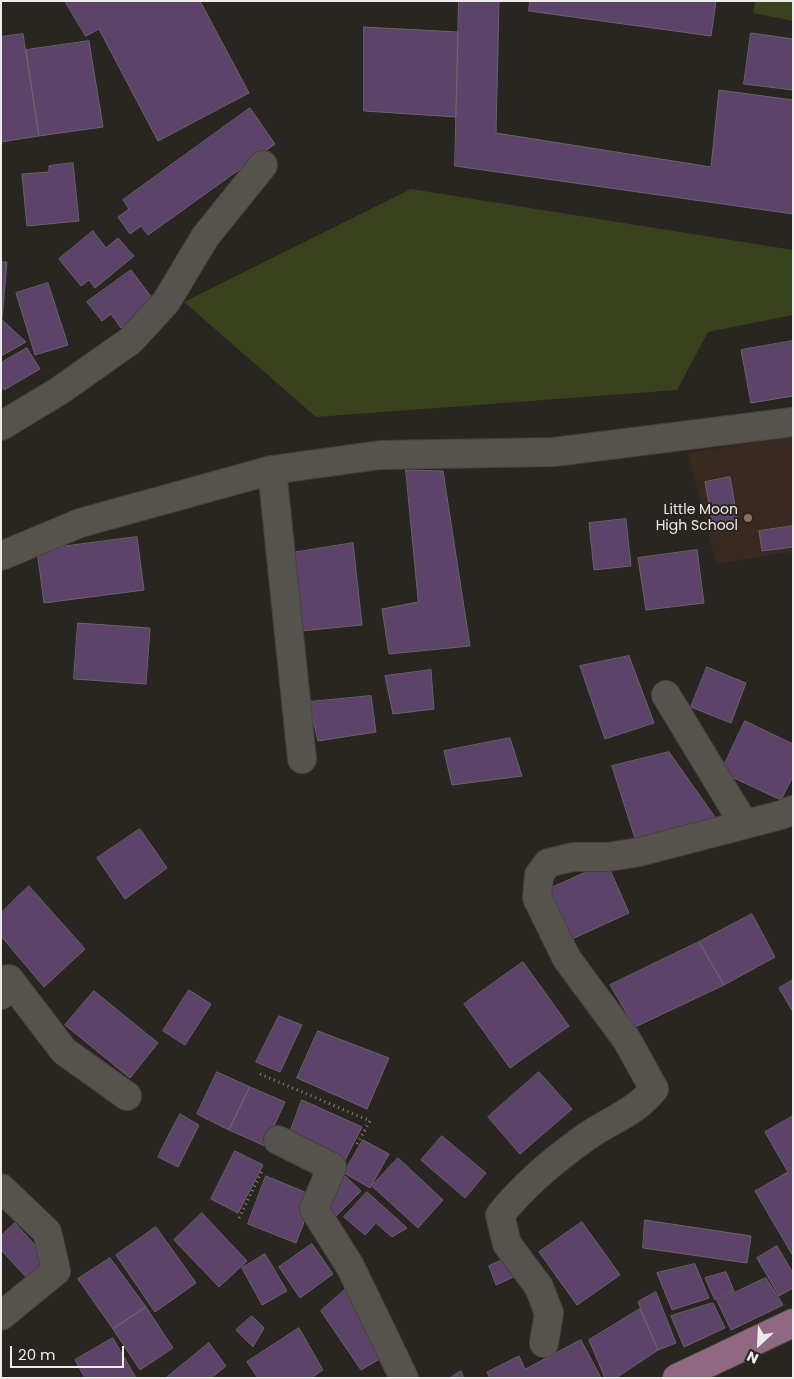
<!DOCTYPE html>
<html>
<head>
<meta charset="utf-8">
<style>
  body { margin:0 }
  #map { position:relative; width:794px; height:1379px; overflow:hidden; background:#292520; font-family:Poppins,sans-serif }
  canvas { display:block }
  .frame { position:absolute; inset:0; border:2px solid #eeebe8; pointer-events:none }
  .north { position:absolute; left:734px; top:1319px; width:50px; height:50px; -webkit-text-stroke:4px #292520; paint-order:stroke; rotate:205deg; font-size:14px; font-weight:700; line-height:20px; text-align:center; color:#eeebe8 }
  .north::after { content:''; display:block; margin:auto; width:18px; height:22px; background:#eeebe8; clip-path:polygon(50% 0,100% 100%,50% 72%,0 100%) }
  .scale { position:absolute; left:10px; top:1346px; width:114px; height:22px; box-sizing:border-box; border:2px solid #eeebe8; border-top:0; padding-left:6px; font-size:15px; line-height:18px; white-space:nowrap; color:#eeebe8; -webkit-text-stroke:4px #292520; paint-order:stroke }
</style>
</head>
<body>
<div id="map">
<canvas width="794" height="1379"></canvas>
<div class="frame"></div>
<div class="north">N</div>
<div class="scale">20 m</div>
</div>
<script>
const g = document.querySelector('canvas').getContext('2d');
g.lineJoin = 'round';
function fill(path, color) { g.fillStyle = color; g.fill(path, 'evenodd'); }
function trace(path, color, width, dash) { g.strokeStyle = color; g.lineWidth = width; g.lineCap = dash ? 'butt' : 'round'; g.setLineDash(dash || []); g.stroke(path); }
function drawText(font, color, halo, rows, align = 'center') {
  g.font = font + ' Poppins,sans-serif'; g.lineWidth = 4; g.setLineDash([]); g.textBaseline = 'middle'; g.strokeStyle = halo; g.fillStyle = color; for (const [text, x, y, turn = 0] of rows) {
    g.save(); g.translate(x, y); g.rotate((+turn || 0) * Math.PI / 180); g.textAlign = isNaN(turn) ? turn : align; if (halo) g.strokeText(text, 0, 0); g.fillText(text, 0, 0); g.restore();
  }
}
const education = new Path2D(`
  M 793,436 L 793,552 L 716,564 L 688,453 Z`);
const green = new Path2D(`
  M 755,1 L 793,1 L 793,21 L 753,13 Z
  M 411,189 L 793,250 L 793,315 L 708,332 L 677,390 L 316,417 L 184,302 Z`);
const building = new Path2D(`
  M 65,1 L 200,1 L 249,93 L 158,141 L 99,29 L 86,36 Z
  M 459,1 L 499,1 L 496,133 L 711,167 L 719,90 L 793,100 L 793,214 L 455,166 Z
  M 530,1 L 716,1 L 711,36 L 529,11 Z
  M 364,27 L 458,32 L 456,117 L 364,111 Z
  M 751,33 L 793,39 L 793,90 L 744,84 Z
  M 23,34 L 39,136 L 1,142 L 1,37 Z
  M 89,41 L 103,127 L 39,136 L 26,50 Z
  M 250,108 L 275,144 L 148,235 L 141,226 L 130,234 L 118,217 L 129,209 L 123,200 Z
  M 73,163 L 79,221 L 27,226 L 22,174 L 49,172 L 49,166 Z
  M 93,231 L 106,248 L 118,238 L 134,256 L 95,288 L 89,280 L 81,286 L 59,259 Z
  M 1,262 L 7,262 L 2,319 L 1,319 Z
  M 131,270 L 155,302 L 121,328 L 111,314 L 102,321 L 87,302 Z
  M 48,283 L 68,345 L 35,355 L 16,293 Z
  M 1,319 L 26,342 L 1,356 Z
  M 793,341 L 793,396 L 751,403 L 741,350 Z
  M 27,348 L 40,369 L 4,390 L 1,385 L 1,363 Z
  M 406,470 L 443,471 L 470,646 L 389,654 L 382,609 L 418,602 Z
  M 730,477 L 739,528 L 714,531 L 705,482 Z
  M 626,519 L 631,566 L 594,570 L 589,523 Z
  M 793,526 L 793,547 L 762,551 L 759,531 Z
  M 137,537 L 144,590 L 44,603 L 37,550 Z
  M 353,543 L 362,625 L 301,631 L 292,553 Z
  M 697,550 L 704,603 L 646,610 L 638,558 Z
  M 78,623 L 150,628 L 146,684 L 74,679 Z
  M 629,656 L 654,723 L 605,739 L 580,666 Z
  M 707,667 L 746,683 L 731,723 L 691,707 Z
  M 431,670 L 434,709 L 393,714 L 385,676 Z
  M 371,696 L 376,732 L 318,741 L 309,702 Z
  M 745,721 L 793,744 L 793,776 L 781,800 L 721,772 Z
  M 510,738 L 522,776 L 452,785 L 444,751 Z
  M 669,752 L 717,820 L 637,845 L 612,766 Z
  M 140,829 L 167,868 L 125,899 L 97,858 Z
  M 607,863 L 629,913 L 572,939 L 549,889 Z
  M 29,886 L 85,949 L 44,987 L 1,936 L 1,913 Z
  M 752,914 L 775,957 L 724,985 L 699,942 Z
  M 699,942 L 724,985 L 635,1027 L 610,985 Z
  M 523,962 L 569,1026 L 510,1068 L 464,1004 Z
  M 793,980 L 793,1012 L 779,988 Z
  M 189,990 L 211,1004 L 185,1045 L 163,1031 Z
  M 94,991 L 158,1043 L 130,1078 L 65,1025 Z
  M 279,1016 L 302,1025 L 280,1072 L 256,1062 Z
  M 318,1031 L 389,1058 L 367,1109 L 297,1078 Z
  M 217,1072 L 250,1087 L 229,1130 L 197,1114 Z
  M 539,1072 L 572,1109 L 520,1154 L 488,1117 Z
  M 250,1087 L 285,1102 L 265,1146 L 229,1130 Z
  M 302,1100 L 362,1127 L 344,1162 L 289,1135 Z
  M 180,1114 L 199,1125 L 178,1167 L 158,1157 Z
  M 793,1116 L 793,1256 L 755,1191 L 788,1172 L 765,1132 Z
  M 442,1136 L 486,1173 L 465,1198 L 421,1160 Z
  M 363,1140 L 389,1154 L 370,1188 L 344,1173 Z
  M 235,1151 L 263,1165 L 238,1213 L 211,1199 Z
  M 398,1158 L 443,1200 L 418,1228 L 372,1186 Z
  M 266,1176 L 314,1196 L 296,1243 L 248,1224 Z
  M 345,1176 L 361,1191 L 335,1217 L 319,1202 Z
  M 367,1192 L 407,1228 L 392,1237 L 376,1223 L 365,1235 L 344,1217 Z
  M 202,1213 L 247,1261 L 219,1287 L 174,1240 Z
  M 645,1220 L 751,1236 L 747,1263 L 643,1248 Z
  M 582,1222 L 620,1275 L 577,1305 L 539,1252 Z
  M 15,1223 L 49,1261 L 28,1279 L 1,1250 L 1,1236 Z
  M 156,1227 L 196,1283 L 155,1312 L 116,1255 Z
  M 312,1244 L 333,1274 L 300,1298 L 279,1267 Z
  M 777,1246 L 793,1273 L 793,1288 L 779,1296 L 757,1258 Z
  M 265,1254 L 287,1291 L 262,1305 L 242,1268 Z
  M 510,1257 L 518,1275 L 496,1285 L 489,1266 Z
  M 110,1258 L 146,1307 L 113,1329 L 78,1279 Z
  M 695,1264 L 709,1298 L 672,1310 L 657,1273 Z
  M 726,1272 L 734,1291 L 715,1300 L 705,1278 Z
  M 766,1278 L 783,1305 L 731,1330 L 717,1301 Z
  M 349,1286 L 383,1357 L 361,1370 L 321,1311 Z
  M 656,1292 L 676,1343 L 658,1350 L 638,1302 Z
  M 713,1303 L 725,1328 L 684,1347 L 671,1316 Z
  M 146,1307 L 173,1348 L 140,1370 L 113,1329 Z
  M 640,1309 L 658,1350 L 616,1378 L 605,1378 L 589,1340 Z
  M 252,1316 L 264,1328 L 253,1347 L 236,1330 Z
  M 299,1328 L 323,1370 L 311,1378 L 258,1378 L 247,1362 Z
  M 113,1338 L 136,1378 L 85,1378 L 75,1360 Z
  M 581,1340 L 601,1378 L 490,1378 L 487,1372 L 519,1356 L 525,1369 Z
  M 209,1343 L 226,1366 L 211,1378 L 166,1378 Z
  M 461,1371 L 464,1378 L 450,1378 Z`);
const path = new Path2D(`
  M 260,1074 L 370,1121 L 357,1144
  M 239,1218 L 263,1169`);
const minor = new Path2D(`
  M 1,426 L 59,391 L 130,341 L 166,302 L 205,237 L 263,165
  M 272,470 L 302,759
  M 1,556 L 80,523 L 272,470 L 380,455 L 554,452 L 793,422
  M 666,695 L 744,824
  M 1,995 L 9,979 L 64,1051 L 127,1096
  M 278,1140 L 332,1167 L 314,1209 L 350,1266 L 404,1378
  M 1,1188 L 47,1232 L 56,1271 L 1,1316
  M 544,1343 L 549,1313 L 539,1287 L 507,1244 L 500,1215 C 524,1185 555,1159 586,1137 C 610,1120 635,1113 654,1089 L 627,1040 L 567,959 L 537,898 L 539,875 L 548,863 L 573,857 L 608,857 L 639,852 L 781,815 L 793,810`);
const major = new Path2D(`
  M 677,1378 L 793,1323`);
const markers = [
  [748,518,5,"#8d6e63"]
];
const poiNames = [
  ["Little Moon",738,510],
  ["High School",738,526]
];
fill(education, '#39291f');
fill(green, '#3a421d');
fill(building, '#5d4269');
trace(building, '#68646a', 1);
trace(minor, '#46433f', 30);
trace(major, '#46433f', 30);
trace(path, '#8a8682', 3, [1, 4]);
trace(minor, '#56524d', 28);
trace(major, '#906882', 28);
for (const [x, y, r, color] of markers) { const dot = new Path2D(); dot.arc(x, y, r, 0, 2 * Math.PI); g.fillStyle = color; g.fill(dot); trace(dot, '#292520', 2); }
drawText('14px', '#eeebe8', '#292520', poiNames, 'right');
</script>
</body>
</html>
